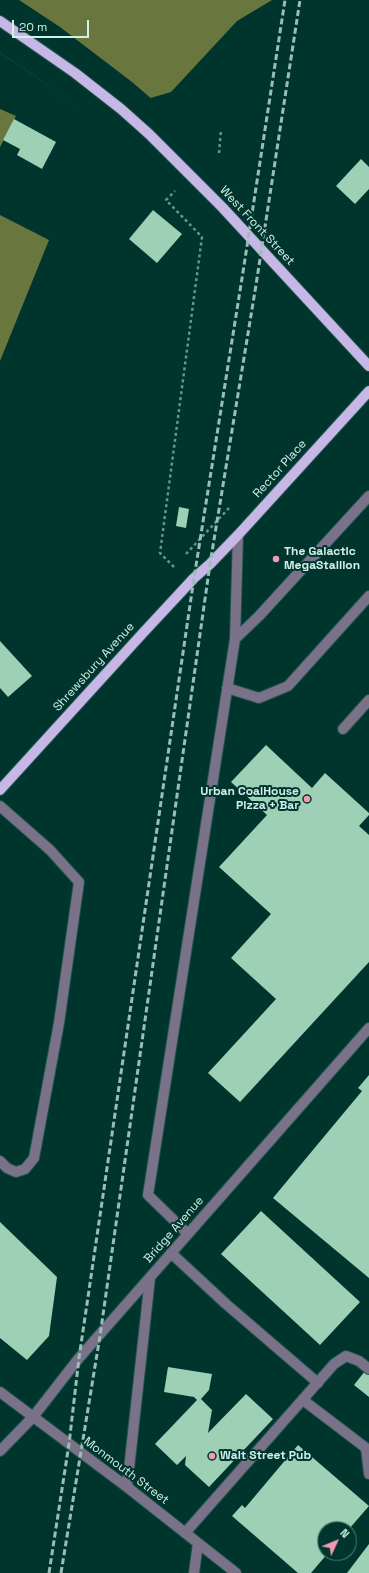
<!DOCTYPE html>
<html>
<head>
<meta charset="utf-8">
<style>
	body { margin:0 }
	#map { position:relative; width:369px; height:1573px; overflow:hidden; background:#00352e; font-family:"Space Grotesk",sans-serif }
	canvas { display:block }
	.north { position:absolute; left:317px; top:1521px; width:40px; height:40px; box-sizing:border-box; background:#00352e; border:1px solid #548079; border-radius:50%; rotate:46deg; font-size:11px; font-weight:700; line-height:16px; text-align:center; color:#d1f0e9 }
	.north::after { content:''; display:block; margin:auto; width:14px; height:18px; background:#f19ab3; clip-path:polygon(50% 0,100% 100%,50% 72%,0 100%) }
	.scale { position:absolute; left:12px; top:20px; width:77px; height:18px; box-sizing:border-box; border:2px solid #d1f0e9; border-top:0; padding-left:5px; font-size:12px; line-height:14px; white-space:nowrap; color:#d1f0e9; -webkit-text-stroke:3px #00352e; paint-order:stroke }
</style>
</head>
<body>
<div id="map">
<canvas width="369" height="1573"></canvas>
<div class="north">N</div>
<div class="scale">20 m</div>
</div>
<script>
const ctx = document.querySelector('canvas').getContext('2d');
ctx.lineJoin = 'round';
function fill(path, color) {
  ctx.fillStyle = color;
  ctx.fill(path, 'evenodd');
}
function poly(rows) {
  const path = new Path2D();
  for (const r of rows) {
    path.moveTo(r[0], r[1]);
    for (let i = 2; i < r.length; i += 2) path.lineTo(r[i], r[i + 1]);
  }
  return path;
}
function strokePath(path, color, width, dash) {
  ctx.strokeStyle = color;
  ctx.lineWidth = width;
  ctx.lineCap = dash ? 'butt' : 'round';
  ctx.setLineDash(dash || []);
  ctx.stroke(path);
}
function drawText(font, color, halo, rows, align = 'center') {
  ctx.font = font + ' "Space Grotesk",sans-serif';
  ctx.lineWidth = 4;
  ctx.setLineDash([]);
  ctx.textBaseline = 'middle';
  ctx.strokeStyle = halo;
  ctx.fillStyle = color;
  for (const [text, x, y, turn = 0] of rows) {
    ctx.save();
    ctx.translate(x, y);
    ctx.rotate((+turn || 0) * Math.PI / 180);
    ctx.textAlign = isNaN(turn) ? turn : align;
    if (halo) ctx.strokeText(text, 0, 0);
    ctx.fillText(text, 0, 0);
    ctx.restore();
  }
}
fill(poly([
	[0,0,272,0,237,21,171,92,89,116,31,73,0,53],
	[0,109,16,116,0,147],
	[0,215,49,240,0,361]
]), '#69773f');
fill(poly([
	[0,0,19,0,60,27,132,82,153,100,91,118,31,73,0,53]
]), '#00352e');
fill(poly([
	[14,119,56,142,42,169,17,155,20,149,3,140],
	[361,159,369,167,369,189,355,204,336,186],
	[153,210,182,234,157,263,129,239],
	[179,507,189,509,186,528,176,526],
	[0,641,32,676,8,697,0,688],
	[266,745,312,788,325,773,369,813,369,815,359,826,369,835,369,962,240,1102,208,1073,276,999,231,958,271,914,219,867,267,815,231,782],
	[369,1075,369,1278,273,1198,362,1091,358,1088],
	[261,1211,360,1302,320,1345,221,1254],
	[0,1222,57,1277,49,1336,27,1360,0,1338],
	[369,1366,369,1397,354,1385],
	[168,1367,212,1374,209,1390,201,1399,212,1410,208,1433,246,1394,273,1419,209,1487,185,1465,186,1456,177,1465,155,1444,197,1400,194,1397,164,1392],
	[298,1445,369,1506,349,1529,325,1529,325,1553,328,1553,311,1573,298,1573,232,1516,242,1505,245,1508],
	[369,1544,369,1573,347,1573]
]), '#9dd0b4');
const minor = poly([
	[235,639,238,535],
	[227,688,259,698,288,686,369,596],
	[343,729,369,700],
	[0,806,50,850,79,882,59,1023,34,1158,25,1169,16,1172,7,1168,0,1161],
	[188,1234,148,1195,235,639,259,616,369,496],
	[171,1253,226,1304,318,1383],
	[0,1392,127,1487,236,1573],
	[303,1400,366,1448,369,1474],
	[0,1451,33,1417,79,1358,369,1028],
	[127,1487,150,1278],
	[185,1533,334,1364,346,1356,359,1361,369,1369],
	[194,1573,198,1543]
]);
const major = poly([
	[0,21,75,73,121,109,149,134,222,207,369,366],
	[0,790,142,634,194,578,210,564,238,535,369,391]
]);
strokePath(minor, '#21534c', 12);
strokePath(major, '#21534c', 12);
strokePath(poly([
	[219,153,221,130],
	[186,554,230,507],
	[174,567,160,553,202,237,166,200,175,191]
]), '#69938c', 2.5, [3, 3]);
strokePath(minor, '#7a7289', 10);
strokePath(major, '#c7b7e7', 10);
strokePath(poly([
	[49,1573,69,1444,79,1358,194,578,243,272,285,0],
	[61,1573,100,1336,210,564,256,285,300,0]
]), '#99beb7', 3, [6, 3]);
for (const [x, y, r, color] of [
	[276,559,4,"#f19ab3"],
	[307,799,4,"#f19ab3"],
	[212,1456,4,"#f19ab3"]
]) {
  const dot = new Path2D();
  dot.arc(x, y, r, 0, 2 * Math.PI);
  ctx.fillStyle = color;
  ctx.fill(dot);
  strokePath(dot, '#00352e', 1.5);
}
drawText('12px', '#d1f0e9', '#00352e', [
	["West Front Street",257,226,47],
	["Rector Place",280,469,-48],
	["Shrewsbury Avenue",94,667,-48],
	["Bridge Avenue",174,1230,-49],
	["Monmouth Street",126,1471,37]
]);
drawText('bold 12px', '#d1f0e9', '#00352e', [
	["The Galactic",284,552],
	["MegaStallion",284,566],
	["Urban CoalHouse",299,792,"right"],
	["Pizza + Bar",299,806,"right"],
	["Walt Street Pub",220,1456]
], 'left');
</script>
</body>
</html>
